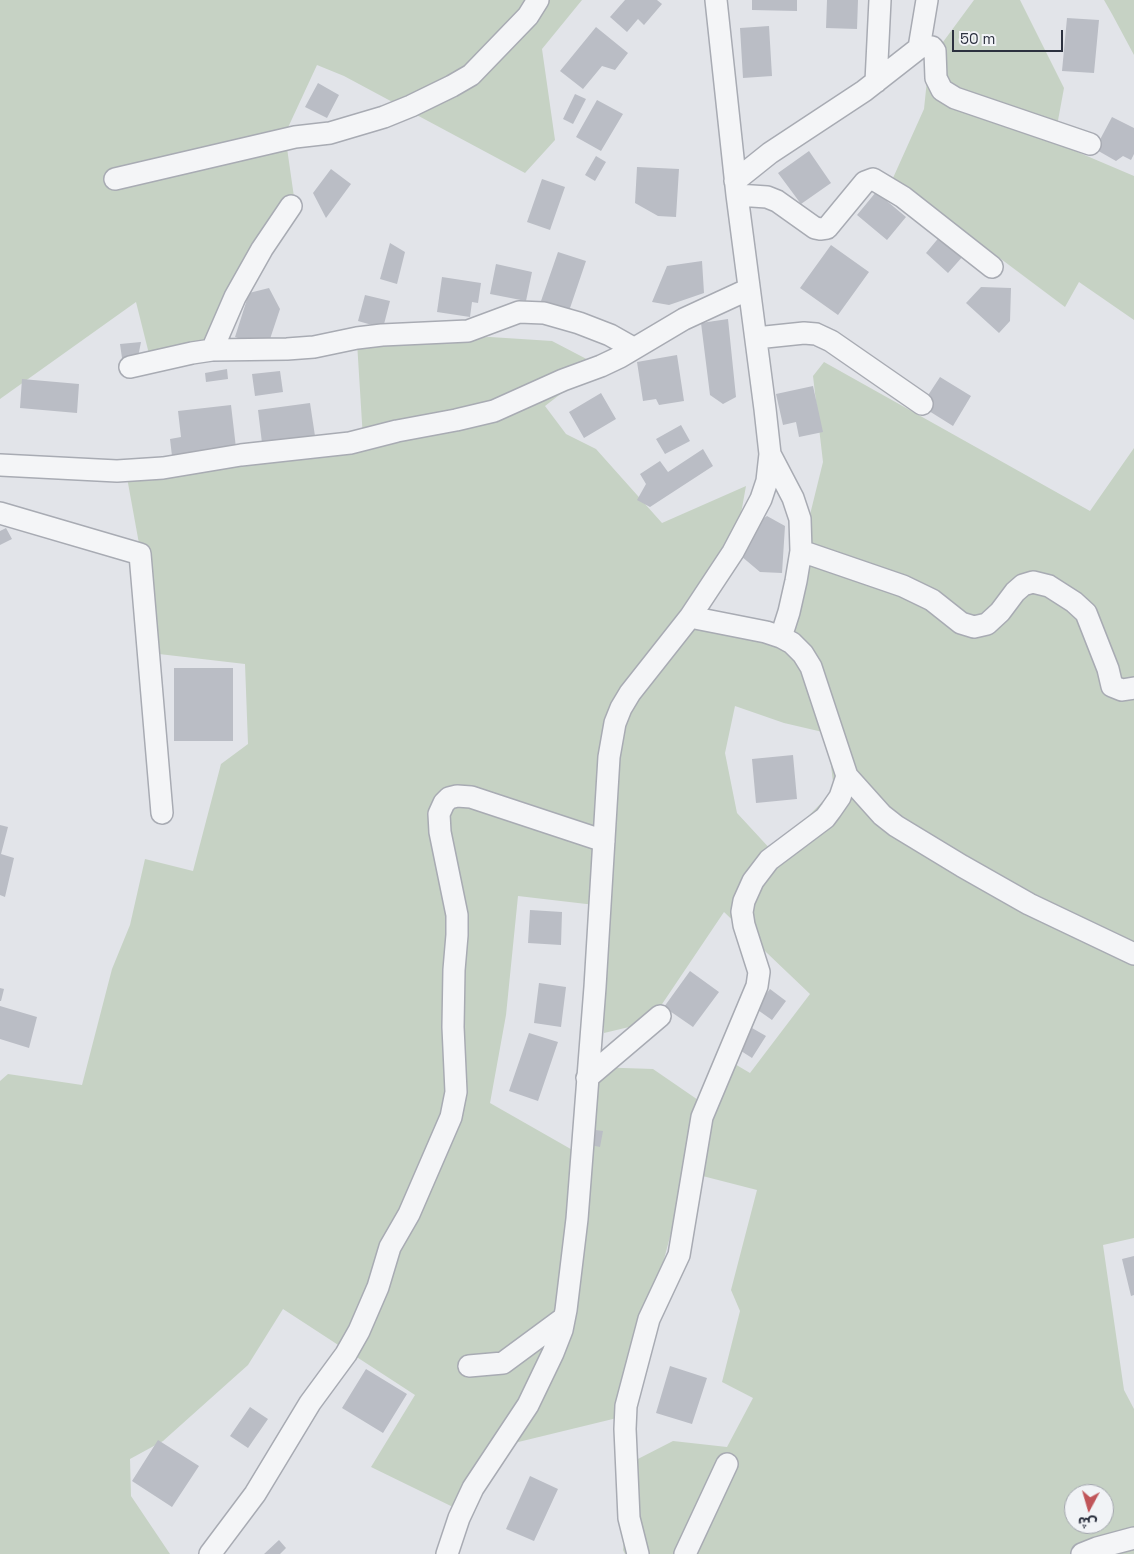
<!DOCTYPE html>
<html>
<head>
<meta charset="utf-8">
<style>
	body { margin:0 }
	#map { position:relative; width:1134px; height:1554px; overflow:hidden; background:#e2e4e9; font-family:"Space Grotesk","Noto Sans Arabic",sans-serif }
	canvas { display:block }
	.north { position:absolute; left:1064px; top:1484px; width:50px; height:50px; box-sizing:border-box; background:#f1f3f6; border:1px solid #a2a5ad; border-radius:50%; rotate:186deg; font-size:14px; font-weight:700; line-height:20px; text-align:center; color:#2c313f }
	.north::after { content:''; display:block; margin:auto; width:18px; height:22px; background:#c05559; clip-path:polygon(50% 0,100% 100%,50% 72%,0 100%) }
	.scale { position:absolute; left:952px; top:30px; width:111px; height:22px; box-sizing:border-box; border:2px solid #2c313f; border-top:0; padding-left:6px; font-size:15px; line-height:18px; white-space:nowrap; color:#2c313f; -webkit-text-stroke:4px #f1f3f6; paint-order:stroke }
</style>
</head>
<body>
<div id="map">
<canvas width="1134" height="1554"></canvas>
<div class="north">ش</div>
<div class="scale">50 m</div>
</div>
<script>
const ctx = document.querySelector('canvas').getContext('2d');
ctx.lineJoin = 'round';
function fill(path, color) {
  ctx.fillStyle = color;
  ctx.fill(path, 'evenodd');
}
function poly(rows) {
  const path = new Path2D();
  for (const r of rows) {
    path.moveTo(r[0], r[1]);
    for (let i = 2; i < r.length; i += 2) path.lineTo(r[i], r[i + 1]);
  }
  return path;
}
function strokePath(path, color, width, dash) {
  ctx.strokeStyle = color;
  ctx.lineWidth = width;
  ctx.lineCap = dash ? 'butt' : 'round';
  ctx.setLineDash(dash || []);
  ctx.stroke(path);
}
fill(poly([
	[0,0,582,0,542,49,555,140,525,173,344,76,317,65,285,134,295,204,212,360,150,358,136,302,0,399],
	[974,0,1020,0,1064,88,1054,142,1134,176,1134,320,1079,282,1065,307,893,178,924,109,929,61],
	[1104,0,1134,0,1134,55,1112,14],
	[490,337,552,341,598,365,545,406,566,434,596,449,662,523,746,486,734,552,697,614,781,632,823,462,813,376,824,362,1090,511,1134,448,1134,1238,1103,1245,1124,1390,1134,1409,1134,1554,625,1554,623,1550,632,1462,673,1441,727,1447,753,1398,722,1382,740,1311,731,1290,757,1190,687,1172,657,1286,617,1418,506,1445,455,1508,371,1467,415,1395,283,1309,248,1365,163,1441,130,1459,131,1496,170,1554,0,1554,0,1081,8,1074,82,1085,112,969,130,925,145,859,193,871,221,764,248,744,245,664,159,654,126,472,190,475,363,439,357,342],
	[735,706,784,723,827,733,834,790,773,852,737,813,725,753],
	[518,896,595,905,604,1033,650,1022,724,912,810,994,750,1073,728,1060,701,1102,653,1069,593,1067,583,1156,490,1103,506,1015],
	[1074,1494,1104,1494,1104,1524,1074,1524]
]), '#c6d2c4');
fill(poly([
	[625,0,657,0,662,4,644,25,638,19,627,32,610,17],
	[752,0,797,0,797,11,752,10],
	[827,0,858,0,857,29,826,28],
	[1067,18,1099,20,1094,73,1062,71],
	[769,26,772,76,743,78,740,28],
	[596,27,628,53,615,70,602,66,583,89,560,71],
	[318,83,339,95,327,118,305,107],
	[575,94,586,99,573,124,563,119],
	[597,100,623,114,601,151,576,137],
	[1112,117,1134,128,1134,154,1131,160,1123,156,1116,161,1095,149],
	[809,151,831,183,801,204,778,173],
	[596,156,606,162,595,181,585,175],
	[637,167,679,169,676,217,658,216,635,203],
	[331,169,351,184,326,218,313,193],
	[542,179,565,187,550,230,527,222],
	[876,192,906,217,887,240,857,215],
	[941,235,964,255,948,273,926,253],
	[390,243,405,252,397,284,380,279],
	[831,245,869,272,838,315,800,288],
	[558,252,586,261,569,311,541,301],
	[702,261,704,293,669,305,652,302,667,266],
	[496,264,532,272,526,301,490,294],
	[442,277,481,283,478,303,472,302,470,317,437,312],
	[981,287,1011,288,1010,321,999,333,966,303],
	[269,288,280,309,267,348,235,337,249,293],
	[365,295,390,301,382,332,370,332,372,325,358,321],
	[728,319,736,397,723,404,710,395,701,323],
	[141,342,137,362,123,365,120,344],
	[677,355,684,401,659,405,656,399,643,401,637,362],
	[227,369,228,379,206,382,205,373],
	[280,371,283,392,255,396,252,374],
	[940,377,971,396,953,426,921,406],
	[22,379,79,384,77,413,20,408],
	[813,386,823,432,799,437,796,422,783,425,776,394],
	[601,393,616,419,584,438,569,412],
	[310,403,315,436,262,443,258,410],
	[231,405,236,448,172,456,170,439,181,437,178,411],
	[681,425,690,441,665,454,656,439],
	[703,449,713,466,650,507,637,500,646,484,640,474,660,461,668,472],
	[767,516,785,526,782,573,760,572,741,556,754,525],
	[6,528,12,539,0,545,0,531],
	[174,668,233,668,233,741,174,741],
	[793,755,797,799,756,803,752,759],
	[0,825,8,827,1,854,14,858,5,897,0,895],
	[530,910,562,912,561,945,528,943],
	[690,971,719,992,693,1027,664,1007],
	[539,983,566,987,561,1027,534,1023],
	[0,988,4,989,1,1001,0,1001],
	[770,989,786,1001,772,1020,755,1008],
	[0,1006,37,1017,29,1048,0,1039],
	[752,1028,766,1036,752,1058,738,1049],
	[529,1033,558,1042,538,1101,509,1091],
	[588,1129,603,1131,600,1147,586,1144],
	[1134,1256,1134,1295,1131,1296,1122,1259],
	[670,1366,707,1378,692,1424,656,1413],
	[366,1369,407,1394,383,1433,342,1408],
	[250,1407,268,1419,248,1448,230,1436],
	[158,1440,199,1466,172,1507,132,1481],
	[530,1476,558,1489,534,1541,506,1529],
	[279,1540,286,1548,280,1554,264,1554]
]), '#babdc5');
const minor = poly([
	[919,48,927,0],
	[876,82,880,0],
	[115,179,295,137,330,133,384,117,411,106,452,86,471,75,528,16,538,0],
	[735,181,770,153,864,91,919,48,926,46,932,47,935,51,936,78,942,90,955,98,1090,144],
	[737,195,767,197,777,201,815,228,820,229,827,228,865,182,873,179,903,197,992,267],
	[291,206,262,249,235,297,212,350,287,349,314,347,357,338,382,335,468,331,519,312,544,313,579,323,610,335,633,348],
	[756,338,804,333,816,334,831,341,922,404],
	[130,367,192,353,212,350],
	[770,454,793,498,800,519,801,551,796,581,789,612,781,637],
	[0,465,117,471,163,468,241,455,350,443,397,431,456,420,494,411,563,380,601,366,620,357,684,319,749,289],
	[0,513,140,554,162,813],
	[801,551,903,586,932,600,961,623,974,627,987,624,1000,612,1015,592,1023,585,1033,582,1049,586,1074,602,1086,613,1108,669,1112,686,1122,690,1134,688],
	[690,617,766,632,781,637,792,643,803,654,811,667,847,776,882,815,896,826,962,866,1029,904,1134,954],
	[587,1078,660,1016],
	[469,1366,503,1363,564,1318],
	[210,1554,255,1494,310,1403,346,1354,359,1331,378,1287,390,1247,409,1214,451,1117,456,1092,453,1027,454,970,457,935,457,915,440,832,439,814,444,803,449,798,457,796,471,797,604,841],
	[447,1554,459,1518,473,1488,528,1405,553,1353,562,1330,566,1310,577,1219,595,987,609,757,615,723,621,708,630,693,690,617,733,552,761,499,767,481,770,454,765,409,737,195,716,0],
	[638,1554,629,1518,625,1429,626,1406,649,1319,679,1255,702,1117,757,986,759,972,744,925,742,912,744,901,753,881,769,860,825,818,831,810,840,797,847,776],
	[685,1554,727,1464],
	[1082,1554,1097,1548,1134,1538]
]);
strokePath(minor, '#a8abb3', 24);
strokePath(minor, '#f4f5f7', 21);
</script>
</body>
</html>
